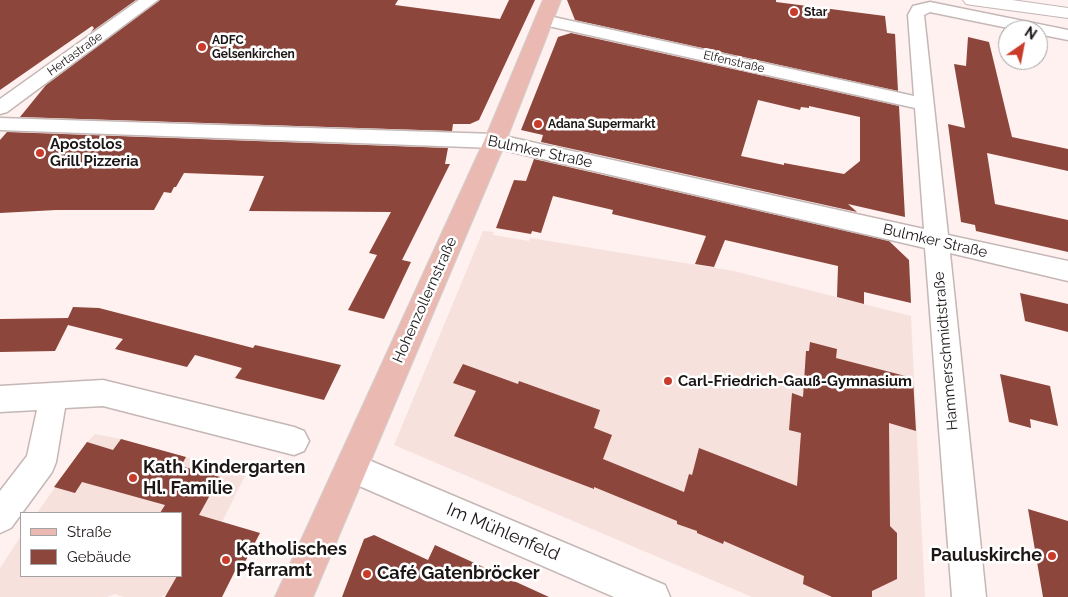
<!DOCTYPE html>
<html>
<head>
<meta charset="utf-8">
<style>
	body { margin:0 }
	#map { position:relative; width:1068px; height:597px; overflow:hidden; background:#fef1ef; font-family:Raleway,sans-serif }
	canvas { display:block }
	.legend { position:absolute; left:20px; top:512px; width:162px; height:65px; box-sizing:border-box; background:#fff; border:1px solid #a4a2a2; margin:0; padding:6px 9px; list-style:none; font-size:15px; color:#1c1716 }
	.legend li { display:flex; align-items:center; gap:10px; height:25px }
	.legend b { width:25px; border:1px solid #a4a2a2 }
	.north { position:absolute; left:998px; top:20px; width:50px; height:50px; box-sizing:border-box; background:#fff; border:1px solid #a4a2a2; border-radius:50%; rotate:33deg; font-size:14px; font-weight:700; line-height:20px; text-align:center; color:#1c1716 }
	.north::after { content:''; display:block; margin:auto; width:18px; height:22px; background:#c93c2c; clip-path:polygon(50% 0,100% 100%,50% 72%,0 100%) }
</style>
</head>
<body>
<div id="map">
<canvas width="1068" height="597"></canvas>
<ul class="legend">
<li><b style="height:6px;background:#eabab2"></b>Straße</li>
<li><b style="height:14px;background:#8d463b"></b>Gebäude</li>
</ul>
<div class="north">N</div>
</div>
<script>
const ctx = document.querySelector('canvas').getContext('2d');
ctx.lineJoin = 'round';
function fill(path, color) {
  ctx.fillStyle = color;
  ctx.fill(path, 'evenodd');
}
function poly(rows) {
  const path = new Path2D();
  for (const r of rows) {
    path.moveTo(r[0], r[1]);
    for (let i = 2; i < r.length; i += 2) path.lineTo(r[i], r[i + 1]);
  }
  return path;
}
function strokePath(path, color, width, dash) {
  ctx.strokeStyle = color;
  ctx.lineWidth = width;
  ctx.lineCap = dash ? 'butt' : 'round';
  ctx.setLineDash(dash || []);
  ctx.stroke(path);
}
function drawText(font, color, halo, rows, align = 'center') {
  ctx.font = font + ' Raleway,sans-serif';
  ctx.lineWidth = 5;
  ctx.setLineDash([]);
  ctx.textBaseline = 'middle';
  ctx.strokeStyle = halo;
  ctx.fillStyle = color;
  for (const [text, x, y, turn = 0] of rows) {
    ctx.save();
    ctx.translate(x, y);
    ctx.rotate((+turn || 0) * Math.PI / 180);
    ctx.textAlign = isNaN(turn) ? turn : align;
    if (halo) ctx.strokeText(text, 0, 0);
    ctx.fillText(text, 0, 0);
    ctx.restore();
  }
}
fill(poly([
	[483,231,494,232,493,235,529,241,530,238,734,271,911,316,925,597,752,597,394,445],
	[95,434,121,439,246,474,222,522,206,517,190,543,181,513,37,513,87,442],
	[21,536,21,576,177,576,167,594,161,597,124,597,115,594,107,597,0,597,0,568]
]), '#f7e1dd');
fill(poly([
	[0,0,136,0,91,32,94,28,92,26,0,90],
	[160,0,398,0,395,5,500,19,509,0,535,0,479,120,470,124,453,124,452,131,20,117,46,85],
	[567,0,776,0,776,2,885,16,887,33,895,34,898,91,575,20],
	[571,33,899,106,905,217,848,204,857,212,541,142,543,135,521,130,558,37],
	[758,100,800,110,801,107,809,108,809,106,860,117,860,161,844,174,784,163,784,165,741,156],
	[968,37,989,42,1012,137,1068,149,1068,171,987,153,995,204,1068,220,1068,252,976,231,975,225,961,222,948,124,965,128,954,64,966,66],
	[7,132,448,148,445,164,450,164,402,260,411,262,384,319,348,310,377,255,369,253,391,212,249,211,264,176,184,173,176,187,174,187,171,193,164,192,154,210,56,210,0,213,0,140],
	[534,159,889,241,909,260,911,303,864,292,864,304,837,297,838,266,725,240,714,267,695,264,706,236,612,214,613,210,553,196,541,233,532,231,531,234,496,228,514,180,526,181],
	[1020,293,1068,304,1068,332,1025,321],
	[73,307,99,308,253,348,255,345,341,365,324,400,235,378,242,368,195,355,187,367,115,349,123,339,68,325,55,351,0,352,0,319,68,318],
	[810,342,837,349,836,358,913,378,916,431,889,423,890,526,897,533,897,579,872,591,872,597,832,597,803,584,804,576,724,541,723,544,697,533,697,531,677,524,677,521,594,487,594,489,454,436,476,391,453,383,463,364,518,384,519,381,600,410,594,428,612,435,603,459,684,492,689,474,692,475,699,448,797,486,801,433,789,430,792,393,803,397,806,351,809,351],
	[1000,374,1050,386,1058,426,1030,419,1031,428,1009,422],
	[121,439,186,457,181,466,220,477,199,515,260,533,244,564,239,563,222,597,165,597,177,576,181,576,181,513,160,513,165,505,82,482,75,493,54,487,87,442,113,450],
	[1028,509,1068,521,1068,597,1043,597],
	[374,535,428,560,435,545,549,597,342,597,364,539]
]), '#8d463b');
const street = poly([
	[139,0,158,0,7,112,0,114,0,99,139,0],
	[930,2,1068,30,1068,40,1038,34,1038,30,1018,30,930,12,924,15,948,235,1068,261,1068,281,950,253,986,597,952,597,925,248,495,148,0,130,0,118,495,134,924,229,915,108,544,25,538,24,536,20,538,16,544,15,914,96,908,15,913,6,930,2],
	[103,380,294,427,304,431,309,441,304,451,294,455,103,406,65,408,56,462,52,472,11,528,0,533,0,491,27,456,37,410,0,412,0,386,103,380],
	[352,453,665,585,670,597,614,597,341,478,337,468,341,458,352,453]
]);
const secondary = poly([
	[963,0,1012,0,1068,8,1068,18,972,5,966,4,963,0]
]);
const primary = poly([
	[543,0,561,0,506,141,313,597,275,597,484,141,543,0]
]);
strokePath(street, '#c4b7b5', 3);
strokePath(secondary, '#c4b7b5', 2);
strokePath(primary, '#d2d1d0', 2);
fill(street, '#fff');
fill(secondary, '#fff');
fill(primary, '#eabab2');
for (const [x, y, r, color] of [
	[794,12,5,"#c93c2c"],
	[202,47,5,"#c93c2c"],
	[538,124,5,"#c93c2c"],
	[40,153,5,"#c93c2c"],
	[668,381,5,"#c93c2c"],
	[133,478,5,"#c93c2c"],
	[1052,556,5,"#c93c2c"],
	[226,560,5,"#c93c2c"],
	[367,574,5,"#c93c2c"]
]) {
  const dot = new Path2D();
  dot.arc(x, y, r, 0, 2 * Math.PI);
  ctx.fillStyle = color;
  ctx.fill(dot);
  strokePath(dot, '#fff', 2);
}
drawText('bold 12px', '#1c1716', '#fff', [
	["Star",804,12],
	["ADFC",212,40],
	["Gelsenkirchen",212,54],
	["Adana Supermarkt",548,124]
], 'left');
drawText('12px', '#1c1716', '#fff', [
	["Hertastraße",75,54,-36],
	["Elfenstraße",734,62,13]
]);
drawText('bold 15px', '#1c1716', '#fff', [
	["Apostolos",50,144],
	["Grill Pizzeria",50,161],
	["Carl-Friedrich-Gauß-Gymnasium",678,381]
], 'left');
drawText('15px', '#1c1716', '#fff', [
	["Bulmker Straße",540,152,12],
	["Bulmker Straße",935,241,13],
	["Hohenzollernstraße",425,300,-66],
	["Hammerschmidtstraße",946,351,-95]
]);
drawText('bold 18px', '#1c1716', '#fff', [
	["Kath. Kindergarten",143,468],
	["Hl. Familie",143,489],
	["Katholisches",236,550],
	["Pfarramt",236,571],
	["Pauluskirche",1042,556,"right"],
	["Café Gatenbröcker",377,574]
], 'left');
drawText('18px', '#1c1716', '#fff', [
	["Im Mühlenfeld",503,532,23]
]);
</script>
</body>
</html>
